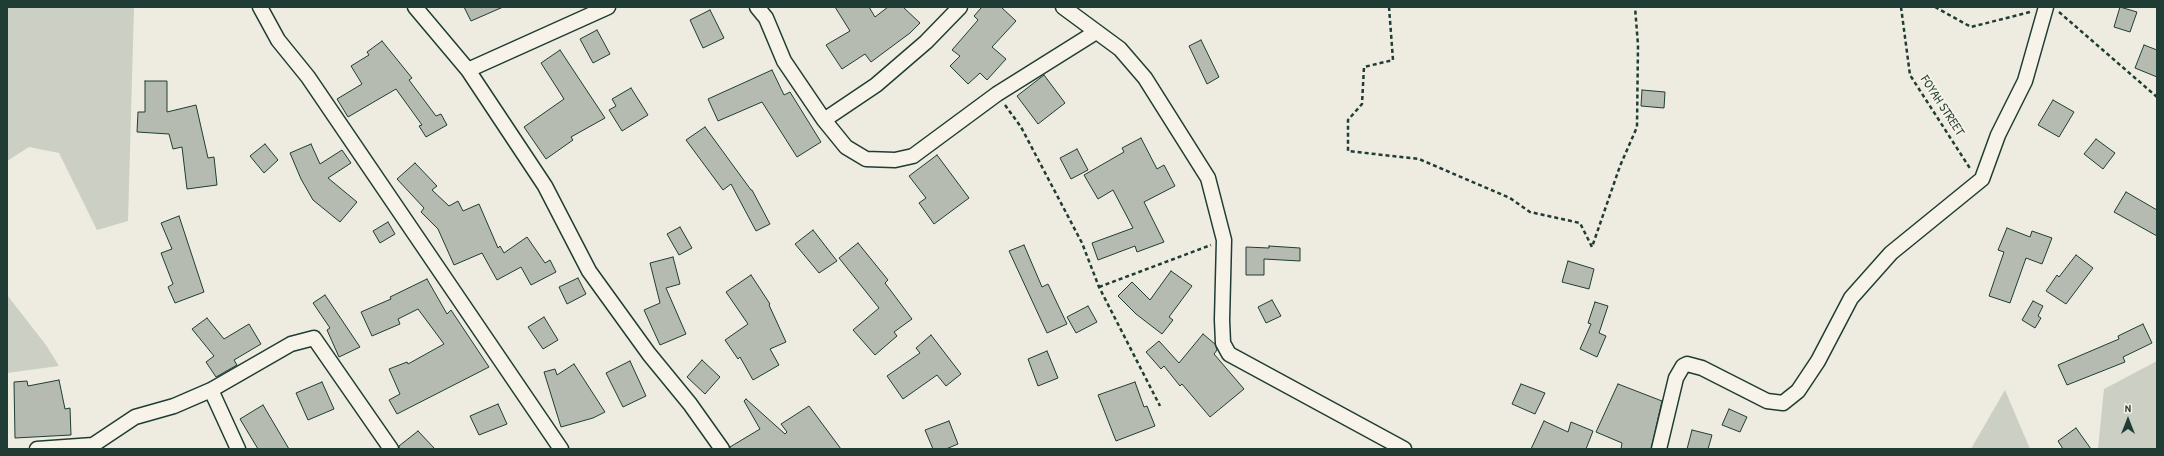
<!DOCTYPE html>
<html>
<head>
<meta charset="utf-8">
<style>
	body { margin:0 }
	#map { position:relative; width:2164px; height:456px; overflow:hidden; background:#eeece1; font-family:"Patrick Hand",sans-serif }
	canvas { display:block }
	.frame { position:absolute; inset:0; border:8px solid #1f3d34; pointer-events:none }
	.north { position:absolute; left:2108px; top:400px; width:40px; height:40px; -webkit-text-stroke:3px #f7f3e8; paint-order:stroke; rotate:0deg; font-size:11px; font-weight:700; line-height:16px; text-align:center; color:#1f3d34 }
	.north::after { content:''; display:block; margin:auto; width:14px; height:18px; background:#1f3d34; clip-path:polygon(50% 0,100% 100%,50% 72%,0 100%) }
</style>
</head>
<body>
<div id="map">
<canvas width="2164" height="456"></canvas>
<div class="frame"></div>
<div class="north">N</div>
</div>
<script>
const ctx = document.querySelector('canvas').getContext('2d');
ctx.lineJoin = 'round';
function fill(path, color) {
  ctx.fillStyle = color;
  ctx.fill(path, 'evenodd');
}
function poly(rows) {
  const path = new Path2D();
  for (const r of rows) {
    path.moveTo(r[0], r[1]);
    for (let i = 2; i < r.length; i += 2) path.lineTo(r[i], r[i + 1]);
  }
  return path;
}
function strokePath(path, color, width, dash) {
  ctx.strokeStyle = color;
  ctx.lineWidth = width;
  ctx.lineCap = dash ? 'butt' : 'round';
  ctx.setLineDash(dash || []);
  ctx.stroke(path);
}
function drawText(font, color, halo, rows, align = 'center') {
  ctx.font = font + ' "Patrick Hand",sans-serif';
  ctx.lineWidth = 3.5;
  ctx.setLineDash([]);
  ctx.textBaseline = 'middle';
  ctx.strokeStyle = halo;
  ctx.fillStyle = color;
  for (const [text, x, y, turn = 0] of rows) {
    ctx.save();
    ctx.translate(x, y);
    ctx.rotate((+turn || 0) * Math.PI / 180);
    ctx.textAlign = isNaN(turn) ? turn : align;
    if (halo) ctx.strokeText(text, 0, 0);
    ctx.fillText(text, 0, 0);
    ctx.restore();
  }
}
fill(poly([
	[7,7,134,7,128,221,97,230,59,153,29,147,7,161],
	[7,295,46,345,59,366,7,373],
	[2157,361,2157,449,2098,449,2104,389],
	[2005,390,2030,449,1971,449,1972,447]
]), '#cccfc4');
const building = poly([
	[464,7,503,7,471,21,464,7],
	[835,7,869,7,875,17,888,7,903,7,920,23,910,33,871,62,865,54,842,69,826,45,850,31,835,7],
	[982,7,1001,7,1016,21,992,47,1006,59,987,80,980,73,968,84,950,66,960,56,952,50,978,20,974,16,982,7],
	[2120,7,2137,12,2130,32,2114,27,2120,7],
	[710,10,724,38,703,48,690,20,710,10],
	[597,30,610,54,593,63,580,39,597,30],
	[1201,40,1219,77,1207,84,1189,46,1201,40],
	[382,41,412,78,409,80,436,116,441,114,447,125,426,137,419,126,422,125,396,89,348,117,337,99,362,84,351,66,369,55,367,52,382,41],
	[2144,45,2157,50,2157,77,2135,68,2144,45],
	[560,50,605,118,571,137,573,140,546,159,524,127,564,99,541,63,560,50],
	[772,70,784,95,790,92,821,142,797,157,762,102,718,121,708,99,772,70],
	[1044,75,1065,103,1038,124,1017,96,1044,75],
	[145,81,167,81,167,112,196,105,208,158,214,157,217,185,187,189,182,147,173,149,169,134,137,132,138,112,145,112,145,81],
	[631,88,648,115,622,131,609,110,616,106,612,99,631,88],
	[1642,90,1665,92,1664,108,1641,106,1642,90],
	[2053,100,2074,112,2059,137,2038,125,2053,100],
	[705,127,751,190,752,190,770,224,756,231,731,184,723,190,686,140,705,127],
	[1141,138,1157,169,1164,165,1175,186,1144,202,1164,242,1137,252,1135,246,1098,260,1092,243,1133,228,1113,190,1098,199,1084,175,1124,152,1122,148,1141,138],
	[2096,139,2115,153,2103,169,2084,154,2096,139],
	[265,144,278,160,264,173,250,156,265,144],
	[311,144,320,164,342,150,351,163,328,178,357,202,340,222,313,200,301,179,290,153,311,144],
	[1077,149,1088,170,1071,179,1060,158,1077,149],
	[937,155,969,198,934,224,919,203,926,198,909,176,937,155],
	[415,163,437,186,432,190,449,206,458,201,463,211,479,204,498,248,500,246,504,253,527,237,545,263,550,260,556,272,531,285,521,267,497,280,482,253,454,265,438,229,421,212,424,208,397,179,415,163],
	[2126,192,2157,210,2157,236,2114,212,2126,192],
	[179,216,204,292,175,303,168,287,173,284,161,253,172,249,161,223,179,216],
	[388,222,395,234,380,243,373,231,388,222],
	[680,227,692,248,679,255,667,234,680,227],
	[2007,228,2030,237,2032,231,2052,238,2042,264,2026,258,2010,303,1989,296,2004,252,1998,250,2007,228],
	[813,230,837,261,819,273,795,244,813,230],
	[858,243,888,280,885,283,912,319,894,332,897,336,875,355,853,330,879,308,839,258,858,243],
	[1024,245,1042,287,1048,284,1067,324,1047,333,1009,251,1024,245],
	[1269,246,1300,248,1300,261,1264,259,1264,275,1246,275,1246,247,1269,248,1269,246],
	[2076,255,2093,268,2066,304,2046,291,2057,275,2059,277,2076,255],
	[673,257,680,284,666,288,686,334,660,345,644,310,660,303,650,263,673,257],
	[1568,261,1594,269,1589,289,1562,282,1568,261],
	[1171,271,1192,286,1169,317,1173,320,1162,334,1136,314,1118,296,1132,282,1150,300,1171,271],
	[751,275,770,304,769,305,786,342,770,349,779,365,753,380,740,357,738,359,725,340,748,324,726,292,751,275],
	[578,278,586,294,567,304,559,287,578,278],
	[427,279,447,314,451,310,489,367,397,414,389,400,400,394,389,369,407,362,408,364,444,344,418,309,398,319,400,324,372,336,361,312,391,299,390,297,427,279],
	[325,295,360,347,339,357,327,330,330,328,313,303,325,295],
	[1272,300,1281,316,1266,323,1258,307,1272,300],
	[2033,301,2043,306,2038,316,2041,318,2035,328,2022,320,2033,301],
	[1595,302,1608,306,1599,333,1606,336,1597,357,1580,349,1591,324,1588,323,1595,302],
	[1088,306,1097,322,1076,333,1067,317,1088,306],
	[544,317,558,340,543,349,528,327,544,317],
	[207,318,224,339,249,324,261,344,234,360,237,365,216,377,206,362,214,356,192,329,207,318],
	[2143,324,2152,343,2123,357,2125,362,2067,385,2058,365,2119,339,2118,336,2143,324],
	[1203,334,1215,344,1217,350,1214,354,1244,389,1210,417,1182,384,1180,386,1164,366,1161,369,1146,352,1159,341,1179,363,1203,334],
	[931,335,961,374,946,386,937,375,903,399,887,376,920,353,916,348,931,335],
	[1047,351,1058,378,1038,386,1028,359,1047,351],
	[702,360,720,377,705,394,687,377,702,360],
	[630,361,646,396,623,407,606,373,630,361],
	[574,364,605,412,593,418,561,427,544,372,555,369,557,375,574,364],
	[59,380,65,409,70,408,71,435,15,438,14,382,27,381,28,386,59,380],
	[322,382,334,409,308,420,296,393,322,382],
	[1135,382,1144,407,1147,406,1155,426,1116,441,1098,395,1135,382],
	[1521,384,1545,393,1535,414,1512,404,1521,384],
	[1618,384,1662,401,1651,449,1621,449,1622,443,1596,432,1618,384],
	[746,399,785,434,787,432,781,424,809,406,841,449,730,449,730,447,760,429,744,401,746,399],
	[498,404,507,424,479,435,470,416,498,404],
	[263,405,289,449,258,449,240,419,263,405],
	[1729,409,1747,417,1740,432,1722,425,1729,409],
	[949,421,958,444,946,449,933,449,925,430,949,421],
	[1544,421,1568,432,1571,422,1593,431,1586,449,1531,449,1544,421],
	[2076,428,2091,449,2063,449,2058,441,2076,428],
	[1692,430,1712,435,1708,449,1687,449,1692,430],
	[418,431,435,449,399,449,399,446,418,431]
]);
fill(building, '#b5bbb0');
strokePath(building, '#1f3d34', 1);
const minor = poly([
	[260,7,278,40,308,77,561,449],
	[415,7,468,70,545,186,589,271,649,354,690,404,722,449],
	[757,7,766,18,784,61,824,120,846,147,866,159,895,160,913,156,997,94,1096,32],
	[1063,7,1120,49,1145,78,1208,178,1224,240,1222,320,1223,343,1229,354,1404,449],
	[468,70,608,7],
	[824,120,876,85,926,42,960,7],
	[211,390,238,449],
	[37,449,93,445,135,417,174,406,211,390,291,344,314,338,391,449],
	[1659,449,1676,378,1683,366,1687,364,1702,368,1767,401,1783,403,1798,391,1818,361,1851,298,1891,253,1982,179,1998,135,2025,81,2046,7]
]);
strokePath(minor, '#1f3d34', 17);
strokePath(poly([
	[1389,7,1393,60,1364,67,1362,104,1348,120,1348,151,1419,159,1510,198,1530,212,1580,223,1592,247,1620,166,1637,127,1638,45,1635,7],
	[1901,7,1910,75,1971,170],
	[1935,7,1971,27,2030,12],
	[2059,12,2157,97],
	[1005,105,1021,127,1082,243,1099,287,1160,406],
	[1099,287,1211,245]
]), '#1f3d34', 2.5, [4, 3]);
strokePath(minor, '#f7f3e8', 14);
drawText('13px', '#1f3d34', '#f7f3e8', [
	["FOYAH STREET",1942,106,57]
]);
</script>
</body>
</html>
